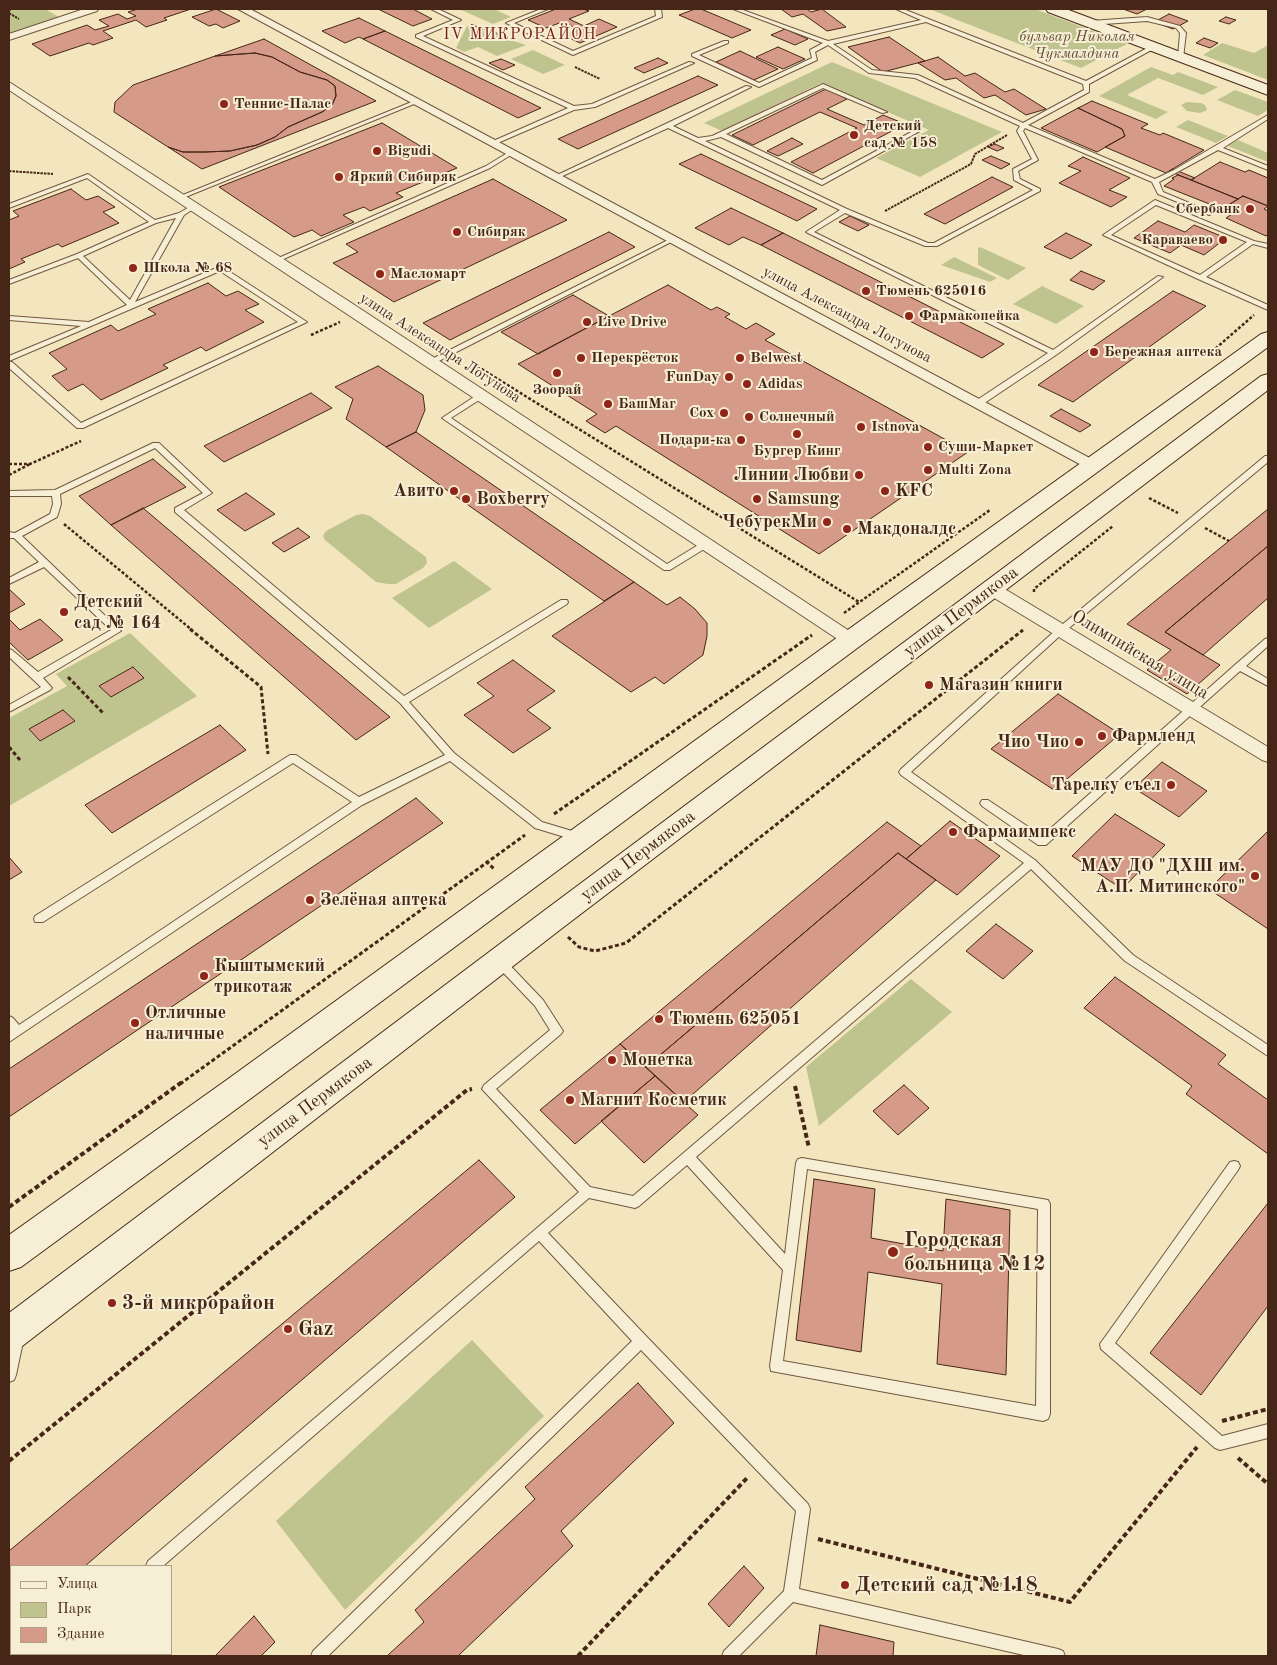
<!DOCTYPE html>
<html>
<head>
<meta charset="utf-8">
<style>
	body { margin:0 }
	#map { position:relative; width:1277px; height:1665px; overflow:hidden; background:#f3e6be; font-family:"Old Standard TT",serif }
	canvas { display:block }
	.frame { position:absolute; inset:0; border:10px solid #462717; pointer-events:none }
	.legend { position:absolute; left:10px; top:1565px; width:162px; height:90px; box-sizing:border-box; background:#f7efd5; border:1px solid #b09f89; margin:0; padding:6px 9px; list-style:none; font-size:15px; color:#462717 }
	.legend li { display:flex; align-items:center; gap:10px; height:25px }
	.legend b { width:25px; border:1px solid #b09f89 }
</style>
</head>
<body>
<div id="map">
<canvas width="1277" height="1665"></canvas>
<div class="frame"></div>
<ul class="legend">
<li><b style="height:6px;background:#f7efd5"></b>Улица</li>
<li><b style="height:14px;background:#bfc48f"></b>Парк</li>
<li><b style="height:14px;background:#d59a88"></b>Здание</li>
</ul>
</div>
<script>
const ctx = document.querySelector('canvas').getContext('2d');
ctx.lineJoin = 'round';
function fill(path, color) {
  ctx.fillStyle = color;
  ctx.fill(path, 'evenodd');
}
function poly(rows) {
  const path = new Path2D();
  for (const r of rows) {
    path.moveTo(r[0], r[1]);
    for (let i = 2; i < r.length; i += 2) path.lineTo(r[i], r[i + 1]);
  }
  return path;
}
function strokePath(path, color, width, dash) {
  ctx.strokeStyle = color;
  ctx.lineWidth = width;
  ctx.lineCap = dash ? 'butt' : 'round';
  ctx.setLineDash(dash || []);
  ctx.stroke(path);
}
function drawText(font, color, halo, rows, align = 'center') {
  ctx.font = font + ' "Old Standard TT",serif';
  ctx.lineWidth = 4;
  ctx.setLineDash([]);
  ctx.textBaseline = 'middle';
  ctx.strokeStyle = halo;
  ctx.fillStyle = color;
  for (const [text, x, y, turn = 0] of rows) {
    ctx.save();
    ctx.translate(x, y);
    ctx.rotate((+turn || 0) * Math.PI / 180);
    ctx.textAlign = isNaN(turn) ? turn : align;
    if (halo) ctx.strokeText(text, 0, 0);
    ctx.fillText(text, 0, 0);
    ctx.restore();
  }
}
fill(poly([
	[9,9,45,9,59,17,9,34],
	[459,9,494,9,511,17,493,24],
	[929,9,1035,9,1127,44,1081,68],
	[467,26,526,45,497,56,478,47,464,52,456,48],
	[1222,43,1254,53,1268,45,1268,80,1203,55],
	[533,50,565,65,543,74,511,59],
	[832,62,1002,132,920,177,876,158,929,130,821,83,722,131,704,123],
	[1151,67,1173,75,1178,72,1218,87,1203,95,1158,78,1127,95,1168,112,1156,119,1099,96],
	[1235,90,1268,102,1268,110,1258,116,1217,100],
	[1187,102,1201,103,1205,105,1207,110,1200,113,1187,111,1181,105],
	[1188,120,1228,136,1216,143,1176,127],
	[1238,140,1268,153,1268,162,1228,146],
	[980,247,1026,268,1008,280,978,265,978,248],
	[954,257,997,278,990,282,941,265],
	[1042,286,1084,306,1056,324,1013,304],
	[363,514,370,516,426,557,427,563,423,568,396,584,388,584,376,582,325,540,323,536,326,531,356,515],
	[454,561,492,589,429,628,392,598],
	[130,633,197,696,9,806,9,718,67,686,56,674],
	[911,979,952,1012,819,1126,806,1067],
	[472,1340,544,1416,345,1610,276,1521]
]), '#bfc48f');
const building = poly([
	[138,9,191,9,164,18,167,20,146,27,136,20,103,31,113,38,93,45,89,43,50,56,32,44,87,25,95,30,109,26,99,20,118,14,127,19,136,16,128,12,138,9],
	[216,9,240,21,223,28,216,24,209,26,192,17,216,9],
	[378,9,413,9,432,19,413,26,378,9],
	[556,9,583,9,589,11,569,19,584,26,599,19,617,27,580,43,563,35,578,29,562,22,546,28,528,20,556,9],
	[695,9,701,9,751,30,732,38,679,15,695,9],
	[781,9,807,9,811,12,822,9,846,27,827,31,803,14,792,17,781,9],
	[1123,9,1147,9,1137,14,1123,9],
	[1169,14,1188,21,1173,29,1154,22,1169,14],
	[1226,17,1236,20,1229,24,1219,21,1226,17],
	[359,18,385,31,363,39,359,37,345,43,322,31,359,18],
	[785,29,808,39,795,45,771,35,785,29],
	[385,31,541,108,518,118,363,39,385,31],
	[889,37,925,61,883,72,848,47,889,37],
	[1204,38,1218,43,1210,48,1196,43,1204,38],
	[264,39,376,101,202,169,168,147,183,152,205,152,230,151,257,145,275,137,288,127,322,112,332,105,336,96,335,86,327,80,300,72,272,57,255,53,215,56,264,39],
	[778,47,805,59,783,69,756,57,778,47],
	[740,51,778,69,754,80,716,62,740,51],
	[255,53,272,57,300,72,327,80,335,86,336,96,332,105,322,112,288,127,275,137,257,145,230,151,205,152,183,152,168,147,114,112,115,102,133,85,215,56,255,53],
	[938,57,965,76,975,73,1005,92,1014,89,1046,109,1026,115,995,95,984,98,956,78,945,80,918,63,938,57],
	[658,58,668,63,644,73,634,68,658,58],
	[501,59,515,65,503,70,489,63,501,59],
	[698,76,718,85,578,149,558,139,698,76],
	[826,89,847,99,827,109,864,125,883,115,905,124,813,173,791,162,857,128,820,112,753,145,732,135,826,89],
	[1092,101,1148,124,1141,128,1160,135,1163,133,1204,150,1166,173,1105,147,1125,136,1122,129,1078,108,1092,101],
	[1078,108,1122,129,1125,136,1097,152,1041,128,1078,108],
	[382,123,457,168,396,193,403,197,370,211,364,207,343,215,354,222,321,236,312,230,294,237,219,187,382,123],
	[792,138,803,144,778,156,767,151,792,138],
	[995,144,1004,148,997,151,988,147,995,144],
	[701,154,817,209,797,221,679,164,701,154],
	[991,156,1010,164,1001,169,982,160,991,156],
	[1083,157,1130,178,1109,190,1127,197,1111,207,1059,183,1081,171,1068,166,1083,157],
	[1220,162,1245,172,1249,170,1268,178,1268,206,1243,196,1238,199,1191,180,1220,162],
	[1173,169,1195,178,1191,180,1169,171,1173,169],
	[1178,175,1191,180,1238,199,1222,209,1164,186,1174,179,1172,178,1178,175],
	[992,177,1013,187,945,224,924,214,992,177],
	[493,179,567,220,394,302,333,263,358,252,346,244,493,179],
	[71,189,86,200,98,196,115,207,103,212,119,223,62,247,58,244,21,259,25,262,9,269,9,220,19,216,13,211,71,189],
	[1243,196,1268,206,1264,209,1268,211,1268,234,1266,236,1226,218,1232,214,1222,209,1243,196],
	[731,208,783,233,761,245,743,237,729,245,695,228,731,208],
	[850,216,869,225,858,231,839,222,850,216],
	[1158,221,1185,232,1194,225,1226,238,1204,255,1181,245,1170,253,1134,238,1158,221],
	[609,232,635,247,450,340,423,323,609,232],
	[783,233,1004,344,982,358,761,245,783,233],
	[1066,233,1092,245,1071,259,1044,247,1066,233],
	[1081,271,1105,281,1093,290,1070,280,1081,271],
	[208,283,226,296,238,291,259,304,245,310,264,322,206,351,201,347,163,365,168,368,101,400,83,384,68,391,52,376,67,369,49,353,111,325,118,331,156,314,148,309,208,283],
	[668,285,711,310,717,307,730,314,725,317,746,329,756,323,775,334,765,340,968,452,819,554,616,426,605,433,586,421,597,414,518,364,668,285],
	[1173,291,1206,306,1073,402,1038,385,1173,291],
	[573,295,609,316,538,354,501,332,573,295],
	[378,366,423,395,425,410,416,432,386,447,346,419,353,399,335,387,378,366],
	[311,393,332,408,224,462,204,446,311,393],
	[1061,409,1091,425,1080,432,1050,416,1061,409],
	[416,432,634,582,604,601,386,447,416,432],
	[153,459,186,487,111,525,79,496,153,459],
	[246,493,275,514,245,531,217,510,246,493],
	[143,508,390,717,356,740,111,525,143,508],
	[1268,509,1268,546,1165,632,1220,665,1187,694,1147,670,1171,650,1127,624,1268,509],
	[298,528,310,537,284,552,272,543,298,528],
	[1268,546,1268,598,1203,655,1165,632,1268,546],
	[634,582,667,605,680,597,695,609,707,623,707,636,703,655,664,684,655,677,631,692,552,636,634,582],
	[9,589,25,604,9,613,9,589],
	[9,619,20,630,40,619,63,640,28,660,9,642,9,619],
	[513,660,555,691,527,710,551,728,513,753,464,715,494,696,477,683,513,660],
	[133,667,144,678,111,697,99,686,133,667],
	[1058,694,1120,734,1054,790,991,749,1058,694],
	[63,710,75,721,40,741,29,729,63,710],
	[220,725,246,750,112,833,85,805,220,725],
	[1162,762,1207,791,1179,817,1134,788,1162,762],
	[416,798,443,823,9,1117,9,1069,416,798],
	[1115,814,1165,845,1122,889,1072,856,1115,814],
	[950,821,1000,856,957,895,906,859,950,821],
	[887,822,921,846,906,859,898,853,646,1067,620,1044,887,822],
	[1268,831,1268,929,1209,889,1268,831],
	[898,853,936,880,684,1102,646,1067,898,853],
	[9,857,22,872,9,880,9,857],
	[996,924,1033,951,1003,979,966,951,996,924],
	[1115,977,1226,1055,1218,1064,1268,1100,1268,1154,1186,1094,1192,1086,1084,1008,1115,977],
	[620,1044,655,1076,575,1144,540,1110,620,1044],
	[655,1076,698,1115,644,1163,601,1121,655,1076],
	[904,1085,929,1108,898,1135,873,1111,904,1085],
	[479,1160,515,1197,85,1566,11,1566,11,1630,9,1632,9,1551,479,1160],
	[814,1179,875,1189,871,1238,943,1251,946,1199,1010,1210,1006,1375,937,1364,942,1284,868,1272,861,1352,796,1340,814,1179],
	[1268,1203,1268,1306,1201,1395,1150,1353,1268,1203],
	[638,1383,674,1423,561,1531,573,1546,458,1656,387,1656,424,1622,415,1610,535,1499,525,1487,638,1383],
	[744,1566,764,1588,729,1627,708,1604,744,1566],
	[254,1616,275,1642,261,1656,215,1656,254,1616],
	[820,1625,894,1642,893,1656,816,1656,820,1625]
]);
fill(building, '#d59a88');
strokePath(building, '#462717', 1);
const lane = poly([
	[431,9,438,9,461,20,423,36,574,106,592,104,689,62,694,63,595,107,574,110,493,145,490,143,491,142,568,108,416,37,416,35,453,20,431,9],
	[541,9,548,9,514,23,573,51,656,16,655,9,661,9,662,17,573,55,506,23,541,9],
	[733,9,740,9,828,41,921,20,896,9,903,9,1086,81,1151,46,1155,46,1155,48,1089,84,1089,92,1028,125,1155,179,1174,170,1268,115,1268,119,1223,148,1268,166,1268,170,1218,150,1159,182,1163,192,1211,212,1211,214,1209,215,1158,194,1152,182,1025,128,1023,131,1038,160,1018,171,1020,179,1040,189,1040,191,937,246,925,246,845,213,814,232,1053,350,1158,276,1163,277,1056,355,980,406,974,406,974,402,1048,353,806,232,840,210,668,128,558,178,553,177,746,86,751,87,673,126,698,138,712,136,823,84,887,112,882,113,823,88,726,134,822,180,915,130,920,131,822,185,721,137,705,141,847,209,928,243,934,243,1033,190,1014,180,1013,169,1032,159,1017,131,1020,126,915,78,869,73,828,45,815,52,817,60,759,87,692,56,692,54,724,41,728,41,728,43,699,55,759,83,812,58,810,50,823,43,733,9],
	[926,22,1083,84,1084,90,1023,123,918,75,872,70,833,44,926,22],
	[1147,17,1180,26,1186,33,1183,58,1178,57,1180,33,1176,28,1147,21,1090,25,1087,23,1090,21,1147,17],
	[414,101,419,102,183,198,178,197,414,101],
	[509,152,514,153,490,168,279,261,274,260,486,166,509,152],
	[88,174,155,220,179,213,193,205,198,206,184,215,135,302,221,266,307,322,83,428,77,428,9,368,9,362,12,362,81,423,298,322,220,271,9,361,9,356,81,326,9,320,9,316,89,322,127,305,78,258,9,284,9,280,77,254,149,222,87,178,9,208,9,204,88,174],
	[176,218,130,300,83,256,156,223,176,218],
	[1155,200,1254,241,1268,244,1268,248,1253,244,1206,277,1268,305,1268,310,1198,279,1103,235,1155,200],
	[1156,205,1247,242,1200,275,1111,235,1156,205],
	[670,239,675,240,433,364,430,364,426,362,670,239],
	[480,393,483,393,487,395,451,418,667,564,703,542,709,542,709,546,670,570,664,570,442,418,480,393],
	[153,443,159,443,212,493,184,510,404,696,561,600,567,600,568,602,567,604,409,702,454,753,542,822,582,834,583,837,582,840,578,841,535,828,450,761,362,805,9,1042,9,1016,13,1018,19,1025,352,802,293,763,43,922,35,922,34,919,35,916,290,755,296,755,359,797,445,755,400,703,175,512,175,508,203,493,155,448,60,494,61,504,57,517,22,536,121,631,43,678,52,688,50,690,9,712,9,705,41,687,9,657,9,649,12,650,38,672,111,630,44,567,9,584,9,578,39,562,14,538,9,538,9,532,15,533,50,514,53,504,52,496,9,496,9,491,55,490,153,443],
	[1265,456,1268,456,1268,462,1063,633,911,772,1035,860,1133,955,1268,1045,1268,1056,1125,961,1031,869,696,1157,785,1254,796,1163,798,1159,802,1158,1048,1200,1050,1204,1050,1414,1048,1419,1043,1421,771,1371,770,1366,783,1270,687,1165,639,1206,635,1208,589,1198,548,1233,646,1336,808,1504,810,1509,799,1589,1058,1649,1063,1651,1065,1656,1028,1656,793,1602,739,1656,722,1656,724,1651,784,1591,796,1511,641,1350,328,1656,311,1656,313,1651,632,1341,539,1241,163,1566,146,1566,148,1561,579,1192,482,1089,484,1085,550,1030,535,1006,496,965,495,962,496,959,500,958,504,959,543,1000,563,1031,561,1034,496,1089,590,1187,633,1196,1024,863,901,775,899,772,901,769,1057,629,1265,456],
	[807,1169,1038,1209,1036,1406,783,1361,807,1169],
	[1268,638,1268,646,1246,666,1268,679,1268,686,1240,671,1046,845,1038,845,982,806,980,803,982,800,988,800,1042,836,1236,664,1265,639,1268,638],
	[1234,1161,1238,1162,1240,1166,1238,1170,1115,1343,1222,1436,1268,1424,1268,1438,1220,1450,1215,1448,1101,1349,1100,1344,1230,1162,1234,1161],
	[18,1331,23,1333,24,1337,16,1375,14,1380,9,1382,9,1349,13,1333,18,1331],
	[43,1654,59,1654,58,1656,42,1656,43,1654]
]);
const street = poly([
	[84,9,98,9,97,11,9,40,9,34,84,9],
	[238,9,250,9,1097,462,1099,465,1097,468,1087,468,238,9],
	[9,82,350,302,857,636,859,640,857,644,851,646,845,644,9,90,9,82],
	[992,584,998,585,1268,747,1268,762,1262,760,986,593,984,589,986,585,992,584]
]);
const secondary = poly([
	[1046,9,1066,9,1268,85,1268,95,1048,12,1046,9],
	[1268,332,1268,347,860,646,250,1099,21,1267,9,1271,9,1235,228,1079,842,634,1261,334,1268,332],
	[1268,374,1268,390,561,929,21,1347,9,1352,9,1313,541,913,1261,376,1268,374]
]);
strokePath(lane, '#715741', 2);
strokePath(street, '#715741', 2);
strokePath(secondary, '#462717', 2);
strokePath(poly([
	[9,10,11,9],
	[9,13,19,19],
	[471,25,503,36],
	[575,67,600,79],
	[9,171,53,174],
	[885,211,971,164,975,154,1007,135]
]), '#462717', 2, [2.5, 1]);
strokePath(poly([
	[311,335,340,322],
	[1208,355,1254,315],
	[472,366,480,368,859,602],
	[9,464,30,464,81,441],
	[9,475,30,464],
	[1149,498,1178,513],
	[64,524,192,630],
	[1205,528,1229,541],
	[1034,592,1034,589,1113,526],
	[844,613,990,510]
]), '#462717', 2.5, [3, 2]);
strokePath(poly([
	[190,629,261,687,268,754],
	[68,677,104,714],
	[9,747,20,760],
	[554,814,812,635],
	[486,861,495,870],
	[568,937,579,947,595,951,626,943,1023,630],
	[180,1084,525,835]
]), '#462717', 3, [4, 2.5]);
strokePath(poly([
	[795,1086,809,1148],
	[9,1207,182,1082],
	[1222,1421,1268,1409],
	[1238,1458,1268,1484],
	[9,1461,467,1090,472,1089],
	[818,1539,1070,1602,1197,1447],
	[578,1656,748,1477]
]), '#462717', 4, [5, 3]);
fill(lane, '#f7efd5');
fill(street, '#f7efd5');
fill(secondary, '#f7efd5');
for (const [x, y, r, color] of [
	[224,104,5,"#8f2418"],
	[854,135,5,"#8f2418"],
	[377,151,5,"#8f2418"],
	[339,177,5,"#8f2418"],
	[1250,209,5,"#8f2418"],
	[457,232,5,"#8f2418"],
	[1223,240,5,"#8f2418"],
	[133,268,5,"#8f2418"],
	[380,274,5,"#8f2418"],
	[866,291,5,"#8f2418"],
	[909,316,5,"#8f2418"],
	[587,322,5,"#8f2418"],
	[1094,352,5,"#8f2418"],
	[581,358,5,"#8f2418"],
	[740,358,5,"#8f2418"],
	[557,373,5,"#8f2418"],
	[729,377,5,"#8f2418"],
	[747,384,5,"#8f2418"],
	[608,404,5,"#8f2418"],
	[724,413,5,"#8f2418"],
	[749,417,5,"#8f2418"],
	[861,427,5,"#8f2418"],
	[797,434,5,"#8f2418"],
	[741,440,5,"#8f2418"],
	[928,447,5,"#8f2418"],
	[928,470,5,"#8f2418"],
	[859,475,5,"#8f2418"],
	[454,491,5,"#8f2418"],
	[885,491,5,"#8f2418"],
	[466,499,5,"#8f2418"],
	[757,499,5,"#8f2418"],
	[827,522,5,"#8f2418"],
	[847,529,5,"#8f2418"],
	[64,612,5,"#8f2418"],
	[929,685,5,"#8f2418"],
	[1102,736,5,"#8f2418"],
	[1079,742,5,"#8f2418"],
	[1171,785,5,"#8f2418"],
	[953,832,5,"#8f2418"],
	[1255,876,5,"#8f2418"],
	[310,900,5,"#8f2418"],
	[204,976,5,"#8f2418"],
	[659,1019,5,"#8f2418"],
	[135,1023,5,"#8f2418"],
	[612,1060,5,"#8f2418"],
	[570,1100,5,"#8f2418"],
	[893,1252,6,"#8f2418"],
	[112,1303,5,"#8f2418"],
	[288,1329,5,"#8f2418"],
	[845,1585,5,"#8f2418"]
]) {
  const dot = new Path2D();
  dot.arc(x, y, r, 0, 2 * Math.PI);
  ctx.fillStyle = color;
  ctx.fill(dot);
  strokePath(dot, '#f7efd5', 2);
}
drawText('italic 15px', '#644e35', '#f7efd5', [
	["бульвар Николая",1077,37],
	["Чукмалдина",1077,54]
]);
drawText('bold 15px', '#462717', '#f7efd5', [
	["Теннис-Палас",234,104],
	["Детский",864,126],
	["сад № 158",864,143],
	["Bigudi",387,151],
	["Яркий Сибиряк",349,177],
	["Сбербанк",1240,209,"right"],
	["Сибиряк",467,232],
	["Караваево",1213,240,"right"],
	["Школа № 68",143,268],
	["Масломарт",390,274],
	["Тюмень 625016",876,291],
	["Фармакопейка",919,316],
	["Live Drive",597,322],
	["Бережная аптека",1104,352],
	["Перекрёсток",591,358],
	["Belwest",750,358],
	["FunDay",719,377,"right"],
	["Adidas",757,384],
	["Зоорай",557,390,"center"],
	["БашМаг",618,404],
	["Cox",714,413,"right"],
	["Солнечный",759,417],
	["Istnova",871,427],
	["Подари-ка",731,440,"right"],
	["Суши-Маркет",938,447],
	["Бургер Кинг",797,451,"center"],
	["Multi Zona",938,470]
], 'left');
drawText('15px', '#462717', '#f7efd5', [
	["улица Александра Логунова",847,315,28],
	["улица Александра Логунова",440,348,33]
]);
ctx.letterSpacing = '1px';
drawText('16px', '#7a1f14', '#f7efd5', [
	["IV МИКРОРАЙОН",520,35]
]);
ctx.letterSpacing = '0px';
drawText('bold 18px', '#462717', '#f7efd5', [
	["Линии Любви",849,475,"right"],
	["Авито",444,491,"right"],
	["KFC",895,491],
	["Boxberry",476,499],
	["Samsung",767,499],
	["ЧебурекМи",817,522,"right"],
	["Макдоналдс",857,529],
	["Детский",74,602],
	["сад № 164",74,623],
	["Магазин книги",939,685],
	["Фармленд",1112,736],
	["Чио Чио",1069,742,"right"],
	["Тарелку съел",1161,785,"right"],
	["Фармаимпекс",963,832],
	["МАУ ДО \"ДХШ им.",1245,866,"right"],
	["А.П. Митинского\"",1245,887,"right"],
	["Зелёная аптека",320,900],
	["Кыштымский",214,966],
	["трикотаж",214,987],
	["Отличные",145,1013],
	["наличные",145,1034],
	["Тюмень 625051",669,1019],
	["Монетка",622,1060],
	["Магнит Косметик",580,1100]
], 'left');
drawText('18px', '#462717', '#f7efd5', [
	["улица Пермякова",961,612,-37],
	["Олимпийская улица",1140,655,31],
	["улица Пермякова",638,856,-37],
	["улица Пермякова",315,1102,-37]
]);
drawText('bold 21px', '#462717', '#f7efd5', [
	["Городская",904,1240],
	["больница №12",904,1264],
	["3-й микрорайон",122,1303],
	["Gaz",298,1329],
	["Детский сад №118",855,1585]
], 'left');
</script>
</body>
</html>
